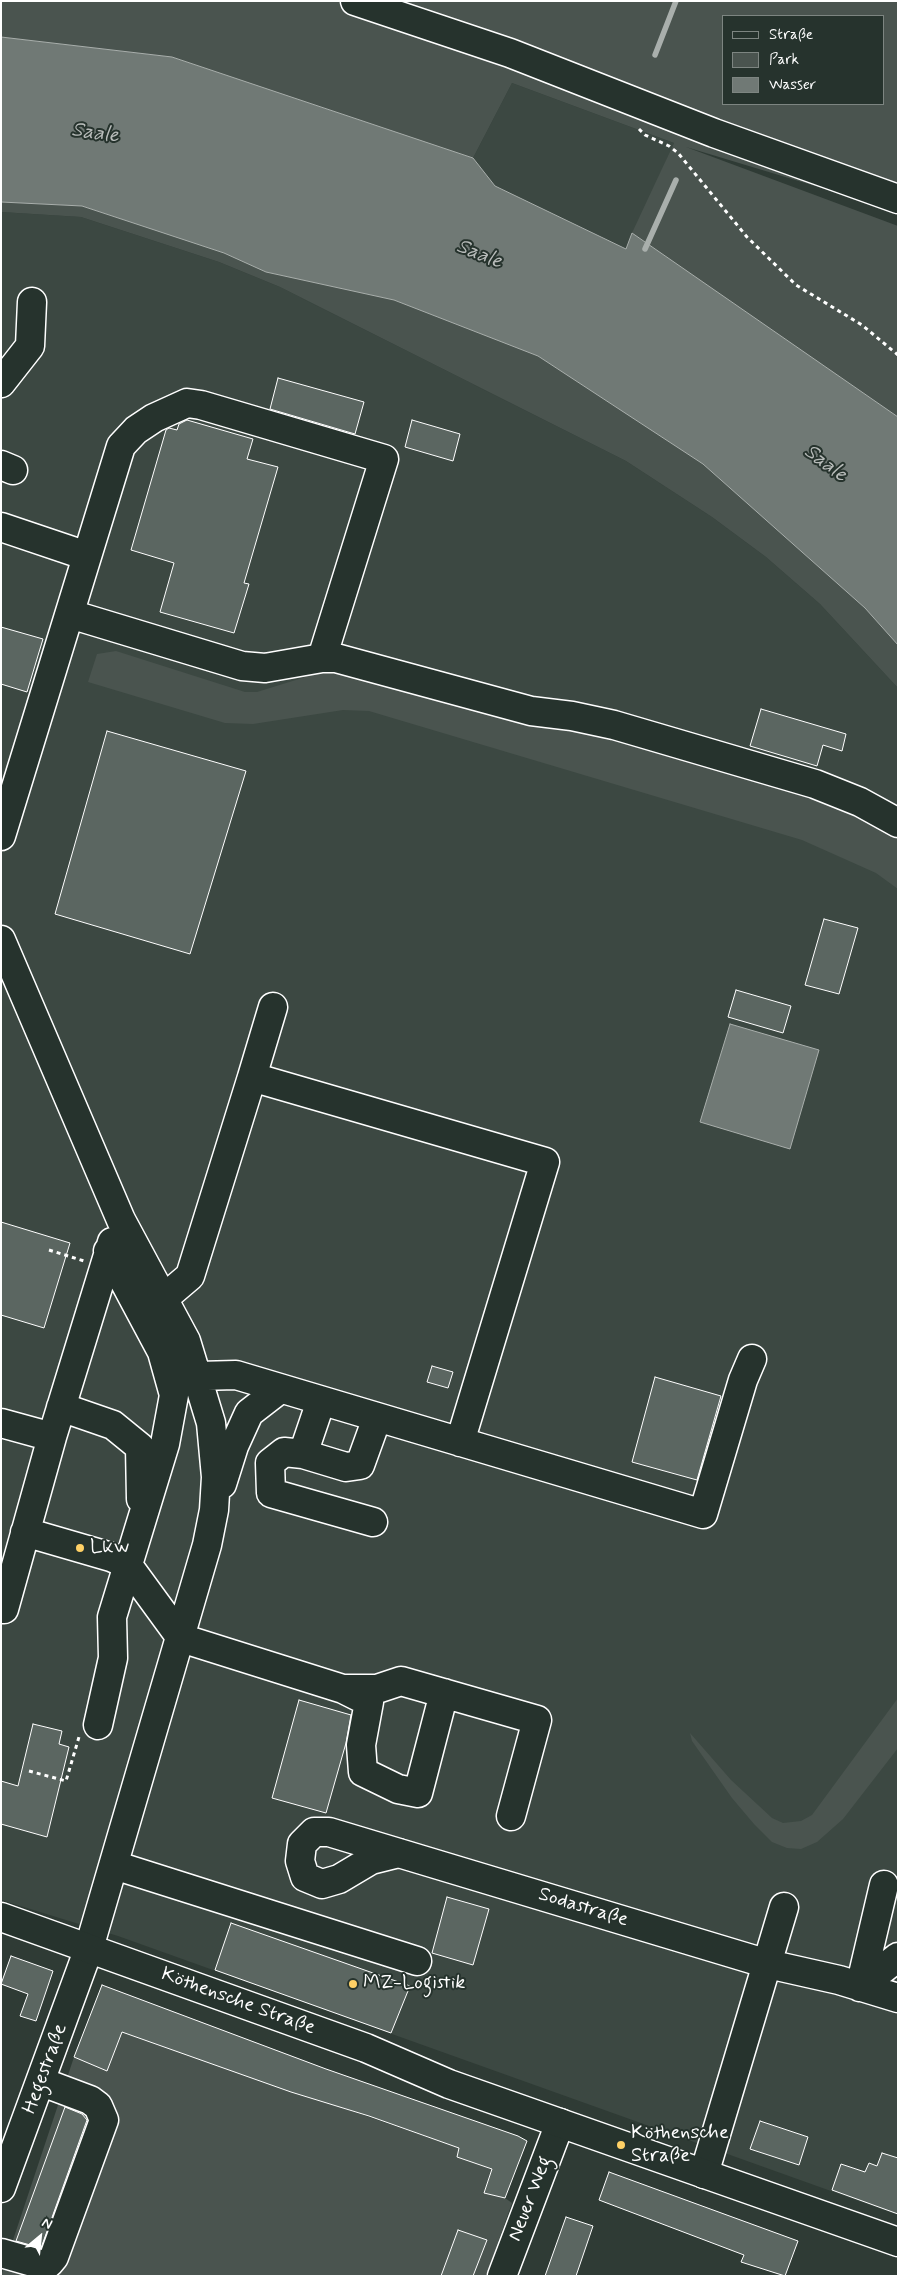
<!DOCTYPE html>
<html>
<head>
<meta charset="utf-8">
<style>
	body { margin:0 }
	#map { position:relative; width:899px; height:2277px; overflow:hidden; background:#2f3b35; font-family:Mynerve,sans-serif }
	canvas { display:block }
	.frame { position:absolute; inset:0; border:2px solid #fff; pointer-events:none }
	.legend { position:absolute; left:722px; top:15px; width:162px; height:90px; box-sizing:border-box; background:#26332d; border:1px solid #7d8581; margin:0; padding:6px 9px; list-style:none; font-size:15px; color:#fff }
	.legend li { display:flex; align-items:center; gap:10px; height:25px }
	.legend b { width:25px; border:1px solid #7d8581 }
	.north { position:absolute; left:15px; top:2212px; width:50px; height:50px; -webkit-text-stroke:4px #26332d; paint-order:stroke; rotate:28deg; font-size:14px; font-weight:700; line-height:20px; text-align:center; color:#fff }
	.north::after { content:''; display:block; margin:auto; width:18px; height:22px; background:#fff; clip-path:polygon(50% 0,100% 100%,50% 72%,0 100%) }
</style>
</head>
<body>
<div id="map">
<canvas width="899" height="2277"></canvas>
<div class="frame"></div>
<ul class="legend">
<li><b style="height:6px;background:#26332d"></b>Straße</li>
<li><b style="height:14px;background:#4a544f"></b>Park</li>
<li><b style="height:14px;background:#707975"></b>Wasser</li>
</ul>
<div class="north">N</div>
</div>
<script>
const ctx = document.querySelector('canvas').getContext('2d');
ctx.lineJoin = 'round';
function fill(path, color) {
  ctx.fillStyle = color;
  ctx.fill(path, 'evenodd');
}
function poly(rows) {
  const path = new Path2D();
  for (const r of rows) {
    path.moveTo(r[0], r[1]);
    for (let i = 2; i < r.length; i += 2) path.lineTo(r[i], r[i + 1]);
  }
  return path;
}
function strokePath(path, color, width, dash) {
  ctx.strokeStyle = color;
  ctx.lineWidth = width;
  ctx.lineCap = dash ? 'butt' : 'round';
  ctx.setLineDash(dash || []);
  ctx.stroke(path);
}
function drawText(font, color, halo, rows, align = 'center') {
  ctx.font = font + ' Mynerve,sans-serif';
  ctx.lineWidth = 4;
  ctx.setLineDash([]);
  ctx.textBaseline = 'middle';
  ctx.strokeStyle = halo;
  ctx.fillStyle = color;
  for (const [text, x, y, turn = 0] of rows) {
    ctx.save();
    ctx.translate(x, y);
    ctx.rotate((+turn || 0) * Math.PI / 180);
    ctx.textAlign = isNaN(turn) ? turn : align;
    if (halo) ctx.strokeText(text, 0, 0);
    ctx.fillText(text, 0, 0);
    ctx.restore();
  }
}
fill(poly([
	[512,83,674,143,627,249,495,186,473,158],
	[1,212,81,217,219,262,280,287,626,461,712,517,766,557,820,604,898,688,898,2215,118,1936,1,1900]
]), '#3c4842');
fill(poly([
	[1,1,898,1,898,211,686,147,898,226,898,417,632,233,674,143,512,83,473,158,172,57,1,37],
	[723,16,883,16,883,104,723,104],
	[1,202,82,206,224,253,266,272,394,300,538,356,703,464,865,608,898,645,898,688,820,604,766,557,712,517,626,461,280,287,219,262,81,217,1,212],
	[116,651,245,692,257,692,328,670,346,668,622,739,816,794,898,831,898,889,876,873,802,840,369,711,343,710,253,724,225,723,88,682,97,654],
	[898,1698,898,1748,843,1819,817,1842,801,1849,787,1848,772,1842,754,1824,732,1798,692,1741,690,1733,731,1780,772,1818,783,1823,801,1821,812,1815],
	[122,2032,459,2148,457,2157,492,2169,484,2193,505,2198,512,2203,486,2276,1,2276,74,2057]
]), '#4a544f');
const water = poly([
	[1,37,172,57,473,158,495,186,626,249,632,233,898,417,898,645,865,608,703,464,538,356,394,300,266,272,224,253,82,206,1,202,1,37],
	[730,1024,819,1050,790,1149,700,1122,730,1024]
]);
fill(water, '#707975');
strokePath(water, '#a9afac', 1);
strokePath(poly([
	[655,55,676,1],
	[645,249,676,180]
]), '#a9afac', 5.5);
const building = poly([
	[278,378,364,402,355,434,270,409,278,378],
	[187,420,253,439,247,459,278,467,244,583,249,584,234,633,160,612,174,563,131,550,166,430,169,428,177,430,179,424,187,420],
	[412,420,460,434,453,461,405,447,412,420],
	[1,627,43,639,27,692,1,684,1,627],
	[761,709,846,734,842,751,823,745,817,766,750,746,761,709],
	[107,731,246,771,190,954,55,914,107,731],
	[824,919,858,928,839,994,805,985,824,919],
	[736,990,791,1006,783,1033,728,1017,736,990],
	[1,1222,70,1243,44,1328,1,1315,1,1222],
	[432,1366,453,1372,448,1388,427,1382,432,1366],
	[655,1377,721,1396,697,1480,632,1462,655,1377],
	[299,1700,351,1715,346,1743,326,1813,272,1798,299,1700],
	[33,1724,62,1731,59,1744,69,1747,47,1837,1,1824,1,1781,18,1786,33,1724],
	[447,1897,489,1909,473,1965,432,1953,447,1897],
	[231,1923,410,1986,391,2033,215,1970,231,1923],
	[11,1956,53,1971,36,2021,20,2016,28,1994,1,1984,11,1956],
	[102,1985,326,2069,518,2136,527,2141,505,2198,484,2193,492,2169,457,2157,459,2148,369,2116,291,2092,122,2032,107,2071,74,2057,102,1985],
	[65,2107,82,2114,87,2120,41,2248,16,2241,65,2107],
	[760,2121,808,2137,799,2165,750,2149,760,2121],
	[882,2153,898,2158,898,2214,832,2190,841,2164,865,2172,869,2163,877,2166,882,2153],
	[609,2172,798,2241,785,2276,741,2262,744,2255,599,2200,609,2172],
	[566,2217,593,2226,576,2276,545,2276,566,2217],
	[458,2230,487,2240,473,2276,441,2276,458,2230]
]);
fill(building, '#5b6661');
strokePath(building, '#fff', 1);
const minor = poly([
	[355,1,510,53,714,133,898,199],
	[1,383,30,346,32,302],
	[1,465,13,470],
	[1,527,87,556],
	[70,614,242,666,265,668,322,658,336,658,531,711,572,716,614,725,815,784,860,802,898,823],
	[1,836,121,446,136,430,154,418,187,403,201,405,384,459,322,658],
	[1,940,121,1220,186,1341,211,1423,216,1477,214,1510,207,1545,89,1948,1,2188],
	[252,1077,273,1007],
	[163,1299,190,1276,252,1077,545,1162,460,1442],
	[198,1376,236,1375,703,1514,743,1380,752,1359],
	[61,1407,113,1425,140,1447,141,1499],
	[1,1423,52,1437],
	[303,1454,321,1401],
	[222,1484,234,1446,249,1413,280,1389],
	[373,1522,271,1493,270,1463,284,1452,303,1454,346,1467,360,1465,377,1418],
	[25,1532,111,1557,127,1564,181,1638,343,1689,369,1702,361,1745,363,1772,398,1789,418,1793,444,1693],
	[4,1609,52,1437,112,1242],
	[345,1689,377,1689,401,1681,537,1720,511,1816],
	[98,1725,113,1658,112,1617,165,1444,174,1395,162,1352,108,1251],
	[399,1853,371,1860,339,1879,322,1884,305,1877,300,1861,302,1844,314,1832,329,1832,768,1964,839,1980,898,1998],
	[114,1865,417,1961],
	[860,1987,884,1885],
	[860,1987,898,1957],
	[704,2174,784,1907],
	[1,2253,43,2265,49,2263,54,2257,104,2120,98,2106,90,2100,42,2082],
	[502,2276,560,2123]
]);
const major = poly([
	[1,1917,366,2048,449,2084,898,2242]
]);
strokePath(minor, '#fff', 31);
strokePath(major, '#fff', 31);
strokePath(poly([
	[639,129,645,135,669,146,678,153,747,237,796,285,862,325,898,355],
	[49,1250,84,1261],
	[29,1771,66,1781,79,1737]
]), '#fff', 3, [4, 4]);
strokePath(minor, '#26332d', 28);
strokePath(major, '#26332d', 28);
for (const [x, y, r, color] of [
	[80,1548,5,"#ffd166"],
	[353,1984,5,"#ffd166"],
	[621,2145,5,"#ffd166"]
]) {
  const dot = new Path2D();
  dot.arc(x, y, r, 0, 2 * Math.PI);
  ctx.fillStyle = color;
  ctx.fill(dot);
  strokePath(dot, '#26332d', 2);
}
drawText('20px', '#fff', '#26332d', [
	["Lkw",90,1548],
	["MZ-Logistik",363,1984],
	["Köthensche",631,2134],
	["Straße",631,2157]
], 'left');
drawText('20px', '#fff', '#26332d', [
	["Sodastraße",583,1908,17],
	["Köthensche Straße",238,2002,20],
	["Hegestraße",46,2069,-70],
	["Neuer Weg",531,2199,-69]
]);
drawText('italic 21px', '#b8bcba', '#26332d', [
	["Saale",95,134,8],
	["Saale",479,255,22],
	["Saale",825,464,37]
]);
</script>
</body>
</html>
